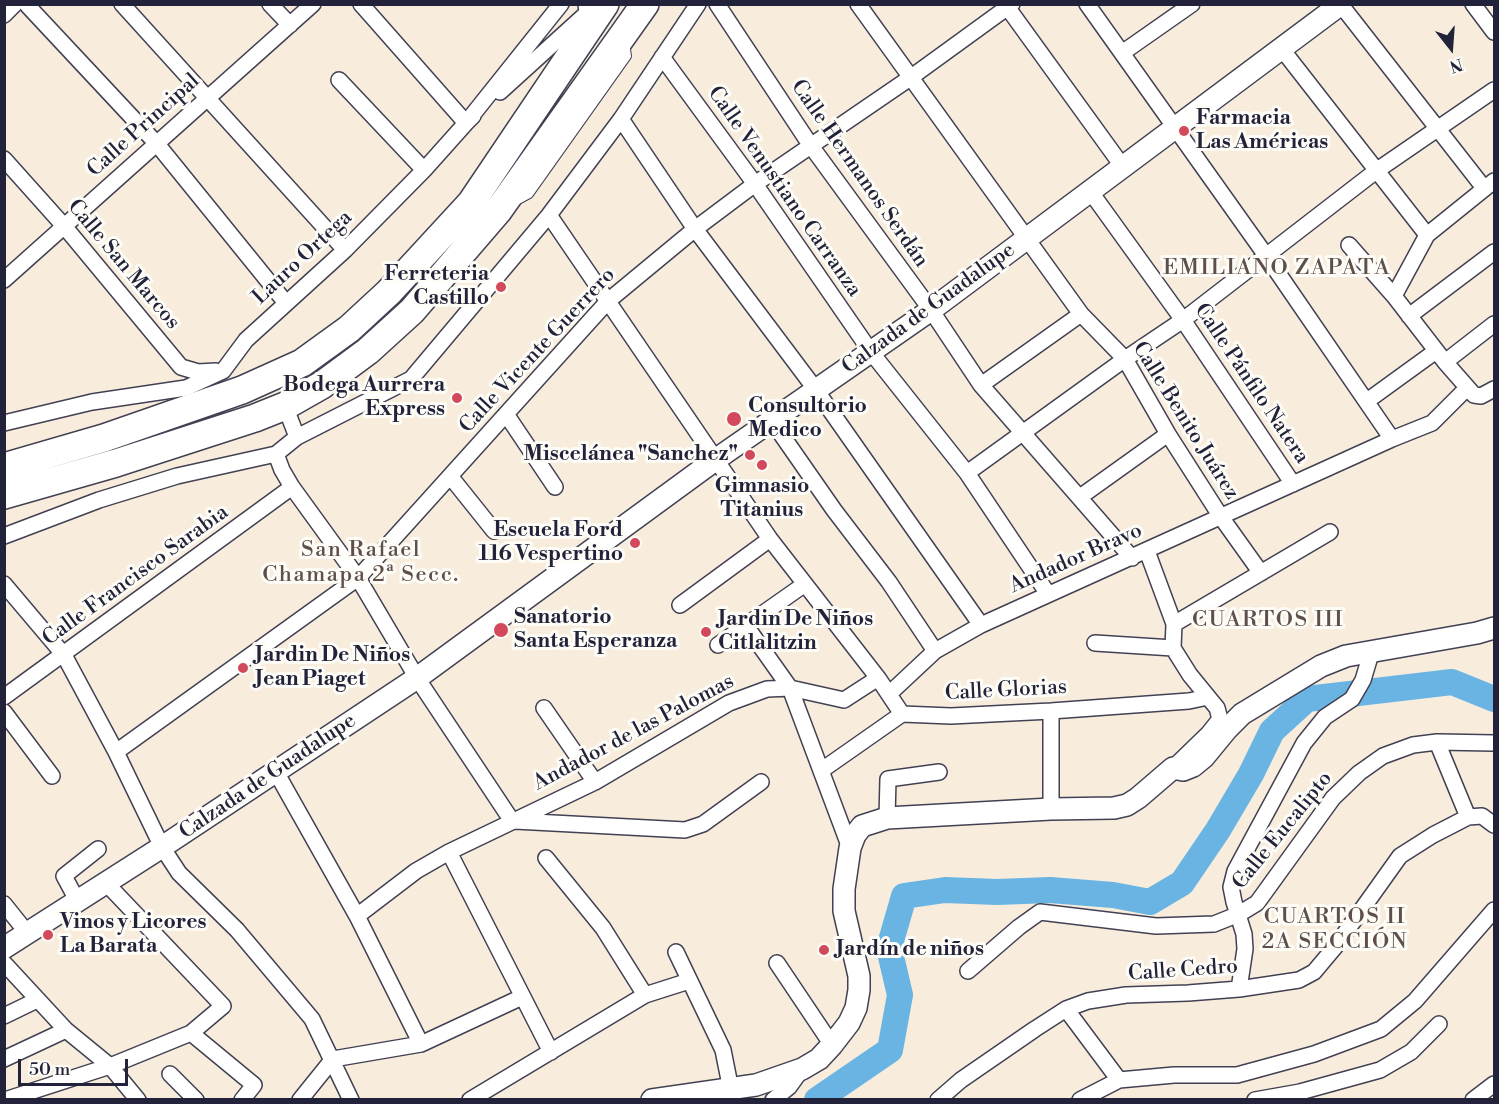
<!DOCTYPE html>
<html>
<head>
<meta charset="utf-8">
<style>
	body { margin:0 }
	#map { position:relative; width:1499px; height:1104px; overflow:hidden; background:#f8eddd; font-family:"Libre Bodoni",serif }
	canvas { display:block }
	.frame { position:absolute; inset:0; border:6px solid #22223b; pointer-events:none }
	.north { position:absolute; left:1421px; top:18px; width:60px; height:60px; -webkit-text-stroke:4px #fdfcf7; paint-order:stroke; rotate:163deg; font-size:16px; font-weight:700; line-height:24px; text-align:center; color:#22223b }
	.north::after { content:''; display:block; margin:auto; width:21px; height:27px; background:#22223b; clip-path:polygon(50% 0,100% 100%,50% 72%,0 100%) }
	.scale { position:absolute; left:18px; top:1059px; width:110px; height:27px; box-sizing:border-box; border:3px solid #22223b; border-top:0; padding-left:8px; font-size:18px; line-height:21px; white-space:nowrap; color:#22223b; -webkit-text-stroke:4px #fdfcf7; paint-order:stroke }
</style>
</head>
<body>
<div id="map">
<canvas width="1499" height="1104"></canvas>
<div class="frame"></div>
<div class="north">N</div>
<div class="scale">50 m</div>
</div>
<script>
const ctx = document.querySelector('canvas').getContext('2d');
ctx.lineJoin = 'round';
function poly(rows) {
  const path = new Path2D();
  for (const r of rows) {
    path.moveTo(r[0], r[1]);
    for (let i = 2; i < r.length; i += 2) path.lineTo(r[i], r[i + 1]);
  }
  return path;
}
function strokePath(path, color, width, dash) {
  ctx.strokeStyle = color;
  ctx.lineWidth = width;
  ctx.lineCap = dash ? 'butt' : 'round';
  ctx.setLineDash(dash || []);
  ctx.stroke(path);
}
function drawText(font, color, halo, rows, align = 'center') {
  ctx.font = font + ' "Libre Bodoni",serif';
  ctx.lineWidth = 6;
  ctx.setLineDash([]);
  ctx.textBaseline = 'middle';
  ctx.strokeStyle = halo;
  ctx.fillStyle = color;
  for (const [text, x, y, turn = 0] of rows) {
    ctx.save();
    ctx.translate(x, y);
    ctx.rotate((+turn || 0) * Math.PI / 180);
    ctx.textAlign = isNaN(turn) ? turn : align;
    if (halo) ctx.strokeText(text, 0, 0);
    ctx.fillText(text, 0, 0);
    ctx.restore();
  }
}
strokePath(poly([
	[817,1100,890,1050,900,995,889,948,904,896,945,890,997,892,1050,890,1113,895,1150,902,1182,883,1218,830,1251,774,1272,731,1307,699,1452,682,1494,699]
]), '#69b4e2', 26);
const lane = poly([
	[518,200,529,194,627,56,625,43]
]);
const street = poly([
	[122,4,345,250],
	[270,4,290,25],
	[361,4,466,123,473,116],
	[717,4,811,146,931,310,981,385,1132,558],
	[858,4,1081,314,1125,359,1168,434,1221,517,1261,573],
	[1005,4,1123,167],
	[1087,4,1267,257,1392,439],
	[1473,4,1494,32],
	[1341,5,1484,188],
	[28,6,157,144,286,303],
	[4,15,15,4],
	[1281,48,1427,235],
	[1122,53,1192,4],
	[662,57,755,184,871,352,967,473,1048,594],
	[339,80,424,170],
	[500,92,587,13,586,4],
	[621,119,695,229,816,390,981,625],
	[4,159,64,226,181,367,198,372,216,371],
	[1090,191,1183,320,1293,484],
	[549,215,770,539,878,678,902,714],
	[1349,245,1394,296,1445,362,1474,395,1481,396,1494,389],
	[4,280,313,4],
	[1394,296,1427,235,1494,181],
	[1409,316,1494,252],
	[1445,362,1494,324],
	[981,385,1081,314],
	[1367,401,1436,351],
	[285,406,297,437,276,454,282,470,292,487,358,578,417,678,512,821],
	[506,414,555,487],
	[772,421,834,510,889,582,935,651],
	[4,423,92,402,186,388,223,371,246,340,345,250,424,170,466,123,561,4],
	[297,437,411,379,549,215,621,119,698,4],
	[967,473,1125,359,1183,320,1376,171,1494,90],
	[450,476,494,531],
	[1080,497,1168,434],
	[4,536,99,500,177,476,276,454],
	[1147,551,1174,624,1173,648,1190,675,1217,708,1220,719,1208,734,1173,768],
	[4,584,64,655,116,752,162,847,179,873,237,930,312,1019,351,1100],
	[680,605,770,539],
	[1174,624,1330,532],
	[746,626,790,688,850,848],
	[1095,643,1173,648],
	[718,645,805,584],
	[889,694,935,651,981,625,1392,439,1432,423,1467,388],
	[4,697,292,487],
	[544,708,595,782],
	[1051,711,1051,809],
	[4,712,52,776],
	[1437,742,1468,817],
	[116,752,358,578,608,301,695,229,755,184,910,78,1012,4],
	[822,770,902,714,951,716,1051,711,1189,701,1208,697],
	[276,772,357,916,421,1044],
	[887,818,888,779,939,772],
	[515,821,685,830,703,824,761,782],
	[449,852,551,1052],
	[546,858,603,928,645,995],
	[78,902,64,876,98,849],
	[4,904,28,934],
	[357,916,416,871,449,852,595,782,729,703,767,689,790,688,844,700,878,678],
	[676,952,723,1050,731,1090],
	[4,963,66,1030,110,1066,138,1100],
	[777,963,832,1045],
	[968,971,1019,927,1040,912,1156,926,1214,924,1239,914,1257,903,1333,798,1359,773,1383,756,1413,745,1437,742,1494,743],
	[1239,989,1245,949,1244,934,1234,902,1231,887,1235,871,1304,743,1325,717,1352,699,1363,680,1372,650],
	[1066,1009,1119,1080],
	[4,1016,37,1000],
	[191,1033,254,1085,242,1100],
	[4,1059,66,1030],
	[170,1074,196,1100],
	[5,1100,110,1066,191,1033,223,1006,106,883],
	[300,1100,333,1059,421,1044,522,997],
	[470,1100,645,995,689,981],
	[773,1100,789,1087,802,1069],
	[938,1100,961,1080,1035,1029,1066,1009,1088,1001,1126,995,1188,993,1239,989,1299,980,1314,972,1335,947,1400,856,1433,835,1468,817,1482,816,1494,825],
	[1080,1100,1119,1080,1174,1075,1237,1075,1314,1054,1381,1029,1415,1001,1494,910],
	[1255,1100,1300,1092,1380,1070,1411,1052,1439,1024],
	[1473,1100,1494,1084]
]);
const secondary = poly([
	[4,948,162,847,417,678,715,460,931,310,1341,4],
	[652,1100,756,1085,802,1069,819,1059,832,1045,849,1023,856,1008,859,990,859,976,844,911,844,889,850,848,855,835,862,826,887,818,1051,809,1114,808,1127,805,1138,798,1173,768,1183,770,1193,766,1204,757,1227,729,1242,714,1321,666,1346,656,1477,633,1494,628]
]);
const highway = poly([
	[4,467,104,438,242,390,302,363,349,329,389,292,471,203,605,4],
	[4,495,116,463,255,418,285,406,322,385,368,351,412,311,498,211,645,4]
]);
strokePath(lane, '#424053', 10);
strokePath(street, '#424053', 18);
strokePath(secondary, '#424053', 24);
strokePath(highway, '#424053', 30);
strokePath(lane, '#fff', 8);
strokePath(street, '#fff', 15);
strokePath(secondary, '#fff', 21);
strokePath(highway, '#fff', 27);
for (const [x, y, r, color] of [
	[1184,131,6,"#d1495b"],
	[501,287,6,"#d1495b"],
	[457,398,6,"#d1495b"],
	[734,419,8,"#d1495b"],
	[750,455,6,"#d1495b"],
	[762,465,6,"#d1495b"],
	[635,543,6,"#d1495b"],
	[501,630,8,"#d1495b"],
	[706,632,6,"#d1495b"],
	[243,668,6,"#d1495b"],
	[48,935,6,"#d1495b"],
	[824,950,6,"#d1495b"]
]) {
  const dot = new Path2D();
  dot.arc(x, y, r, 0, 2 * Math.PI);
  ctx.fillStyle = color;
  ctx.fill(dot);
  strokePath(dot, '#fdfcf7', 2);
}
drawText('bold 21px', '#22223b', '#fdfcf7', [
	["Farmacia",1196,119],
	["Las Américas",1196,143],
	["Ferreteria",489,275,"right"],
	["Castillo",489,299,"right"],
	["Bodega Aurrera",445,386,"right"],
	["Express",445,410,"right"],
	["Consultorio",748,407],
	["Medico",748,431],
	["Miscelánea \"Sanchez\"",738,455,"right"],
	["Gimnasio",762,487,"center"],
	["Titanius",762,511,"center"],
	["Escuela Ford",623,531,"right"],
	["116 Vespertino",623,555,"right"],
	["Sanatorio",514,618],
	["Santa Esperanza",514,642],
	["Jardin De Niños",718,620],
	["Citlalitzin",718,644],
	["Jardin De Niños",255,656],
	["Jean Piaget",255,680],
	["Vinos y Licores",60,923],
	["La Barata",60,947],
	["Jardín de niños",836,950]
], 'left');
drawText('21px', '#22223b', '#fdfcf7', [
	["Calle Principal",144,126,-42],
	["Calle Hermanos Serdán",859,174,55],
	["Calle Venustiano Carranza",784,192,55],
	["Lauro Ortega",303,258,-43],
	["Calle San Marcos",123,265,50],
	["Calzada de Guadalupe",929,309,-36],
	["Calle Vicente Guerrero",538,351,-47],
	["Calle Pánfilo Natera",1251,384,56],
	["Calle Benito Juárez",1185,421,58],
	["Andador Bravo",1076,559,-24],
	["Calle Francisco Sarabia",136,576,-36],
	["Calle Glorias",1006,691,-3],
	["Andador de las Palomas",634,733,-28],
	["Calzada de Guadalupe",268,777,-34],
	["Calle Eucalipto",1283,831,-51],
	["Calle Cedro",1183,971,-4]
]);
ctx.letterSpacing = '1.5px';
drawText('22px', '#5e4f4b', '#fdfcf7', [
	["EMILIANO ZAPATA",1277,269],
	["San Rafael",361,551],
	["Chamapa 2ª Secc.",361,576],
	["CUARTOS III",1268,621],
	["CUARTOS II",1335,918],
	["2A SECCIÓN",1335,943]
]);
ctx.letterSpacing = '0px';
</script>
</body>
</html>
